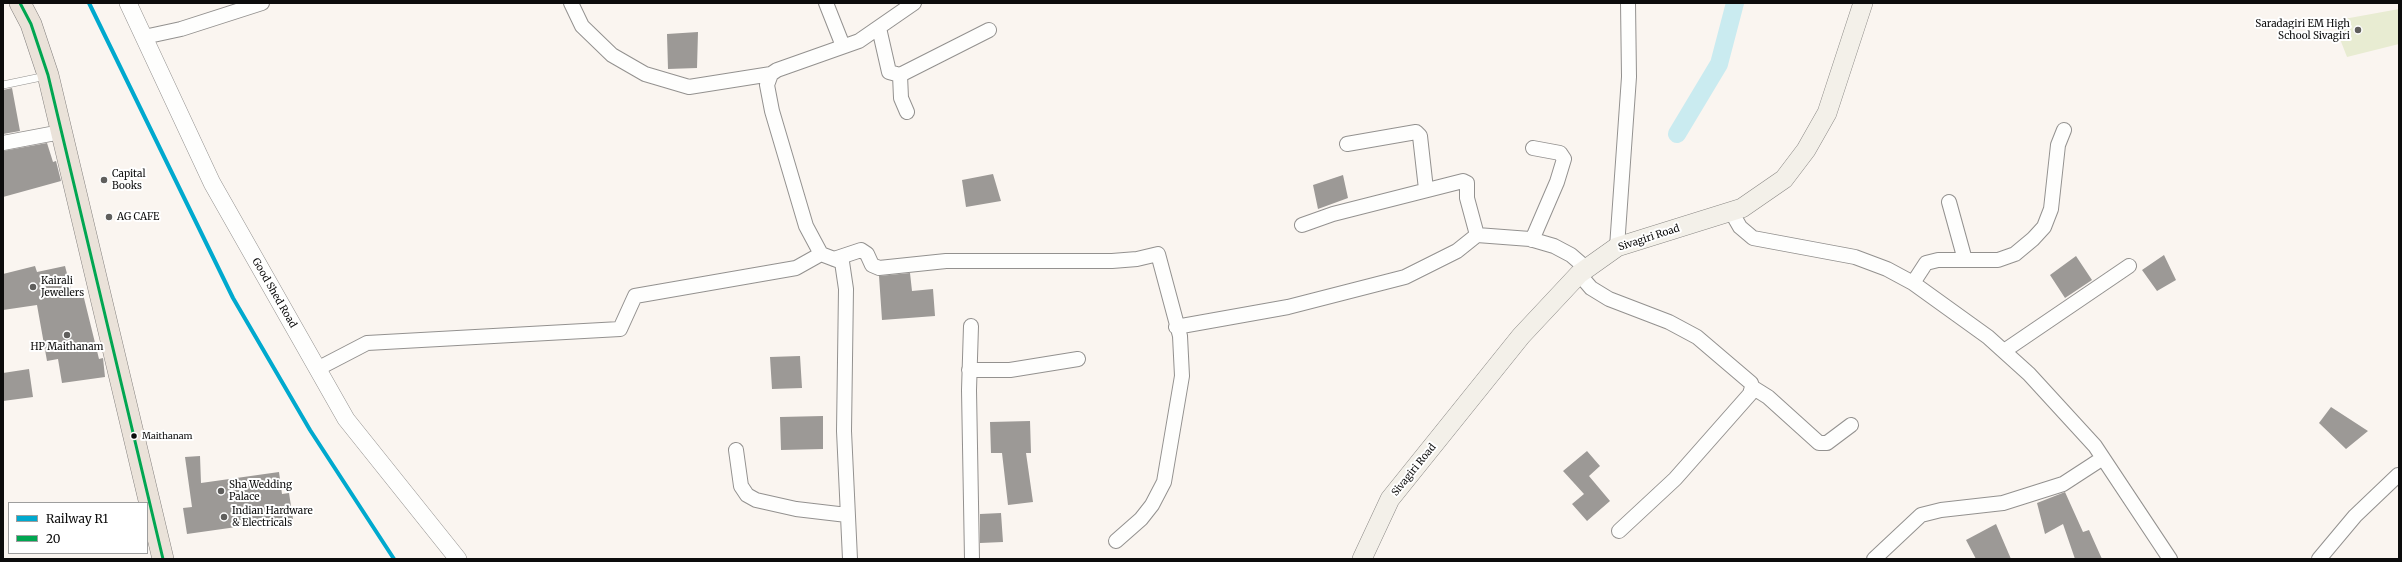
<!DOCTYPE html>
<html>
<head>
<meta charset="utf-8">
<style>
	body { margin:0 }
	#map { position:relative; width:2402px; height:562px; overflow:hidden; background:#faf5f0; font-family:Merriweather,serif }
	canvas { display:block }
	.frame { position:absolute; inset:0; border:4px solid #0c0c0c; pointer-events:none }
	.legend { position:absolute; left:8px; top:502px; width:140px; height:52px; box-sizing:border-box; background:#fff; border:1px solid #9e9e9e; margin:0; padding:5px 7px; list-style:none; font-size:12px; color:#0c0c0c }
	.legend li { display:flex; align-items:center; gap:8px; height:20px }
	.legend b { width:20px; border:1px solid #9e9e9e }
</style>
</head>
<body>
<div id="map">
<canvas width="2402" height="562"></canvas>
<div class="frame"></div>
<ul class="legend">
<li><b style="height:5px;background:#00a9ce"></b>Railway R1</li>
<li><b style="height:5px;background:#00a651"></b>20</li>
</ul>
</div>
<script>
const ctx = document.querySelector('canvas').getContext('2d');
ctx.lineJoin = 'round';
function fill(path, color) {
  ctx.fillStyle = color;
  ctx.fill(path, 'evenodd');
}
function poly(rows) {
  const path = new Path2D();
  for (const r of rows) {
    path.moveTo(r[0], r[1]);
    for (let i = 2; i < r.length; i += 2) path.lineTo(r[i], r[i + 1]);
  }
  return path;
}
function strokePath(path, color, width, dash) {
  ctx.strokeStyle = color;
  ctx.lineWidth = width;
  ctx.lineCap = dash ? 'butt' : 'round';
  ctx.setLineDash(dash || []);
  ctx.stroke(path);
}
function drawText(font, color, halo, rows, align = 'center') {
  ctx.font = font + ' Merriweather,serif';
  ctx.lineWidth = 4;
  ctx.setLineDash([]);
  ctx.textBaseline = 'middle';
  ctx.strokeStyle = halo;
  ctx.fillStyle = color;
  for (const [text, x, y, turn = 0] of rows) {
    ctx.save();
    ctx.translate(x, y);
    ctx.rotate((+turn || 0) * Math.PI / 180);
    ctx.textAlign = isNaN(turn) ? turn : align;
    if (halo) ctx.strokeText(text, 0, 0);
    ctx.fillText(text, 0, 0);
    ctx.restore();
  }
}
fill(poly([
	[2399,9,2399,44,2347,57,2333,21]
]), '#e8ecd2');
strokePath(poly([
	[1677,134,1719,64,1735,3]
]), '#caebf0', 18);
fill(poly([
	[698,32,697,68,668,69,667,34],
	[12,88,20,131,3,134,3,90],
	[47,143,53,162,56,161,61,181,3,197,3,151],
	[993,174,1001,201,966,207,962,180],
	[1343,175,1348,198,1318,209,1313,185],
	[2164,255,2176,280,2157,291,2142,270],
	[2076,256,2092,280,2065,298,2050,275],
	[35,266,37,272,65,266,72,293,82,290,99,359,103,358,105,377,62,383,58,359,47,361,37,305,3,310,3,274],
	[910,273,912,291,933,289,935,316,882,320,879,276],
	[800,356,802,388,772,389,770,357],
	[29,369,33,397,3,401,3,373],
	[2331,407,2368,431,2346,449,2319,423],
	[823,416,823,449,781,450,780,417],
	[1030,421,1031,453,1026,453,1033,502,1008,505,1002,453,991,453,990,422],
	[1587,451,1600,466,1589,476,1610,501,1587,521,1572,504,1584,494,1563,471],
	[200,456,201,483,279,472,282,494,289,493,293,519,187,534,183,508,192,507,185,457],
	[2065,492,2083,532,2089,530,2102,559,2075,559,2063,524,2045,534,2037,503],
	[1001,513,1003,542,980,543,980,514],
	[1996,524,2011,559,1976,559,1966,540]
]), '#9c9996');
const service = poly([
	[3,85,46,76]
]);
const minor = poly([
	[571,3,582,26,612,55,645,74,689,87,771,74],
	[826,3,843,46],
	[879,28,889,72,900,75,989,30],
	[144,37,181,29,262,3],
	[900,75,901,98,907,112],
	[3,143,61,132],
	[1347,144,1416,132,1420,136,1421,145,1426,189],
	[1949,202,1965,260],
	[1732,213,1740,227,1753,238,1855,257,1887,269,1913,283,1988,337,2029,374,2095,446,2170,559],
	[1302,225,1333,214,1463,181,1467,183,1467,198,1477,235],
	[1532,240,1557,182,1564,159,1560,153,1533,148],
	[1617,247,1629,77,1628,3],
	[834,259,861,250,867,254,872,265,879,268,946,261,1112,261,1137,259,1158,254,1180,336,1182,376,1164,482,1152,505,1141,519,1116,541],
	[1579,274,1591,288,1609,299,1669,322,1697,337,1751,383,1752,387,1750,394,1675,479,1619,531],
	[1913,283,1926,263,1938,260,1998,260,2015,254,2033,239,2044,227,2051,209,2058,145,2064,130],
	[971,326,969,390,972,559],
	[1176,327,1288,307,1405,277,1457,251,1477,235,1530,239,1554,246,1571,255,1586,268],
	[2004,351,2129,266],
	[317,369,367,343,620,329,635,296,796,268,821,254],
	[969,370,1010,370,1078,359],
	[1752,387,1768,397,1819,443,1827,443,1851,425],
	[736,450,741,486,747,495,756,500,796,509,847,515],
	[850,559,844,431,846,289,842,262,821,254,806,226,772,111,767,85,771,74,777,70,859,41,914,3],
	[1874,559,1921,515,1941,510,2003,503,2063,484,2103,458],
	[2319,559,2355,516,2398,475]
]);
const tertiary = poly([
	[128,3,212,183,346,419,458,559]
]);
const secondary = poly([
	[1362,559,1390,499,1521,336,1579,274,1617,247,1742,208,1784,179,1806,150,1827,113,1863,3]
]);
const primary = poly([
	[20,3,31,24,48,75,163,559]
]);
strokePath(service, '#93918f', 8);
strokePath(minor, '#93918f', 16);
strokePath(tertiary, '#93918f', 18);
strokePath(secondary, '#8a8885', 20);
strokePath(primary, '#807e7c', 22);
strokePath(service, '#fefefd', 7);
strokePath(minor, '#fefefd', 14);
strokePath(tertiary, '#fefefd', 17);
strokePath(secondary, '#f3f0e9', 19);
strokePath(primary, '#eae2d9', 21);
strokePath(poly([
	[20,3,31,24,48,75,163,559]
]), '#00a651', 3);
strokePath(poly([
	[89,3,233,298,310,430,394,559]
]), '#00a9ce', 4);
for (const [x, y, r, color] of [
	[2358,30,4,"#5f5e5c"],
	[104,180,4,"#5f5e5c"],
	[109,217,4,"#5f5e5c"],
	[33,287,4,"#5f5e5c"],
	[67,335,4,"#5f5e5c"],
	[134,436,3.5,"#0c0c0c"],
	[221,491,4,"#5f5e5c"],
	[224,517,4,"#5f5e5c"]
]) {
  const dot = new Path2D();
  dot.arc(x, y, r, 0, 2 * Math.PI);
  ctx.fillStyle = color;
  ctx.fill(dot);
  strokePath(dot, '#fff', 1.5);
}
drawText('9px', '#0c0c0c', '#fff', [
	["Maithanam",142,436]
], 'left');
drawText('10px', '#0c0c0c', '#fff', [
	["Saradagiri EM High",2350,24,"right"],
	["School Sivagiri",2350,36,"right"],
	["Capital",112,174],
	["Books",112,186],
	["AG CAFE",117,217],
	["Kairali",41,281],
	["Jewellers",41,293],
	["HP Maithanam",67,347,"center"],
	["Sha Wedding",229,485],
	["Palace",229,497],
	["Indian Hardware",232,511],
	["& Electricals",232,523]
], 'left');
drawText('10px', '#0c0c0c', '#fff', [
	["Sivagiri Road",1649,238,-18],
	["Good Shed Road",274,293,60],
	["Sivagiri Road",1414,470,-51]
]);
</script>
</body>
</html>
